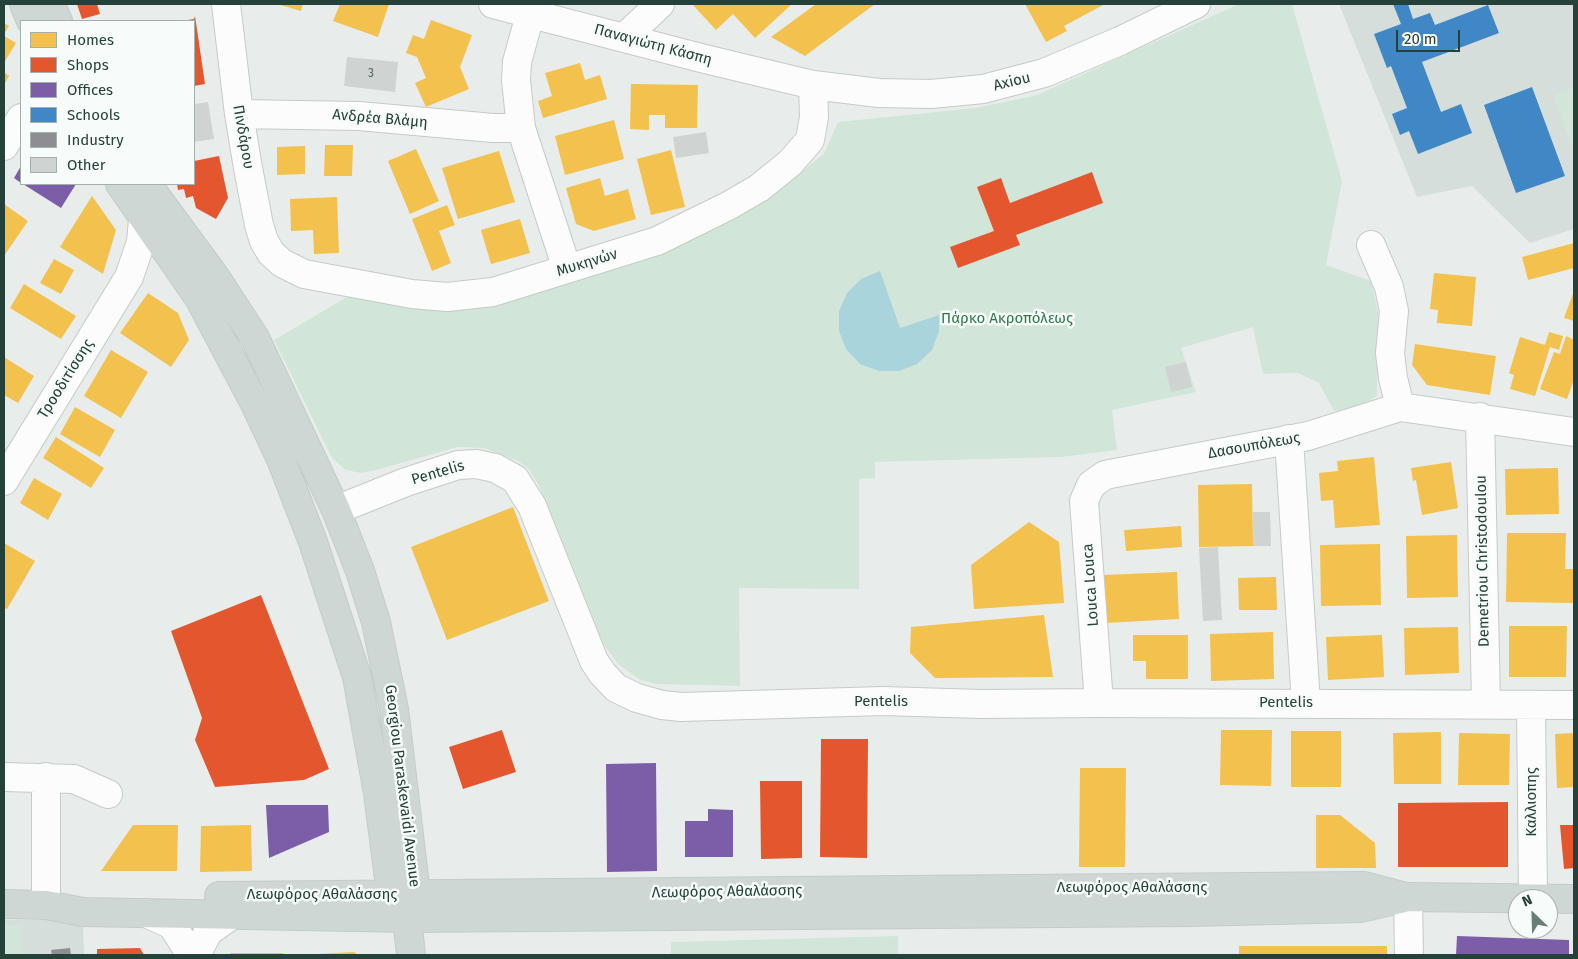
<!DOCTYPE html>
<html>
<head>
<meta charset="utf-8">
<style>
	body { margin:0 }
	#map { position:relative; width:1578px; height:959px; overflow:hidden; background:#e8edeb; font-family:"Fira Sans",sans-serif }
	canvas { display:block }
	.frame { position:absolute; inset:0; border:5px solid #24423a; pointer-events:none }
	.legend { position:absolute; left:20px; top:20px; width:175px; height:165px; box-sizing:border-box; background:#f7fbf9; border:1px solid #a3b1ad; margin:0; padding:6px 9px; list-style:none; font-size:15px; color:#24423a }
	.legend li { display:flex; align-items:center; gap:10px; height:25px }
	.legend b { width:25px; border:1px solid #a3b1ad }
	.north { position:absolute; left:1508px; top:889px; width:50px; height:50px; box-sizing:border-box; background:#f7fbf9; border:1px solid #a3b1ad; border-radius:50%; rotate:336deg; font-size:14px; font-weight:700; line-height:20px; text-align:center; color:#24423a }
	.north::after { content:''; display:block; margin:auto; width:18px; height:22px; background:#697e78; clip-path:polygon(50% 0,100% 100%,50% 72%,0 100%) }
	.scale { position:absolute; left:1396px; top:30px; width:64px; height:22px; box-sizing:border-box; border:2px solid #24423a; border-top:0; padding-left:6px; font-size:15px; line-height:18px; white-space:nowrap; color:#24423a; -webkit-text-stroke:4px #f7fbf9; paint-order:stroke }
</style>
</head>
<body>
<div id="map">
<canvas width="1578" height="959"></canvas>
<div class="frame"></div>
<ul class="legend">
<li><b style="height:14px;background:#f2c14e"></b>Homes</li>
<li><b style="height:14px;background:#e4572e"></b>Shops</li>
<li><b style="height:14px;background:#7b5ea7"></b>Offices</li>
<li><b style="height:14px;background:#3f88c5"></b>Schools</li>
<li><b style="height:14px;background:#8d8d92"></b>Industry</li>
<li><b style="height:14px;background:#cfd4d2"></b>Other</li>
</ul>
<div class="north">N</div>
<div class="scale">20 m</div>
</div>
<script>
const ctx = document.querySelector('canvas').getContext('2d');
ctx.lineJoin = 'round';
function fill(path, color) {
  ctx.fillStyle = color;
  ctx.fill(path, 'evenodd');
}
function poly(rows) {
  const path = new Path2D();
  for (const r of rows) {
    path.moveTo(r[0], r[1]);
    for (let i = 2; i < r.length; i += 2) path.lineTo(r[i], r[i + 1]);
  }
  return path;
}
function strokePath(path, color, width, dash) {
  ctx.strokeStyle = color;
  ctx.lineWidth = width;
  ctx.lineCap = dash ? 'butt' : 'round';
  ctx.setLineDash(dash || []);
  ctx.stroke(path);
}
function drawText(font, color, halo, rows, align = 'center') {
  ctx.font = font + ' "Fira Sans",sans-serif';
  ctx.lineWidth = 5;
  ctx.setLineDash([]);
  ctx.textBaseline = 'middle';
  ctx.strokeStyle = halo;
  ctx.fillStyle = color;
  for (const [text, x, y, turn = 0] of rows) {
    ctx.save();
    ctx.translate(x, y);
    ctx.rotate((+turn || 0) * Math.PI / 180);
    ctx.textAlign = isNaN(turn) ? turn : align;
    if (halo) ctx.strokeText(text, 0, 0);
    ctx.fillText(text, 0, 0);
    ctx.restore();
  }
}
fill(poly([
	[1339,4,1574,4,1574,229,1530,243,1472,186,1417,197],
	[4,920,83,920,84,955,4,955]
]), '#d6dedb');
fill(poly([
	[1239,4,1292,4,1342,181,1326,265,1371,281,1378,311,1377,396,1360,406,1334,411,1319,383,1298,373,1263,374,1253,327,1181,348,1196,392,1112,410,1117,450,1061,457,875,462,875,478,859,479,859,589,739,588,740,686,656,684,639,679,618,664,602,642,539,486,529,469,518,461,484,448,458,447,376,470,361,473,346,470,332,458,274,340,349,296,398,306,448,310,496,304,660,255,733,219,768,198,824,154,838,122,976,108,1037,95],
	[1574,87,1574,152,1553,95],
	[4,925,22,925,22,955,4,955],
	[898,936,898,955,671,955,671,942]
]), '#d1e6d8');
fill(poly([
	[880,271,900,328,939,315,939,331,932,350,917,364,899,371,879,371,860,364,846,349,839,331,839,311,847,293,861,279]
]), '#a9d4db');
fill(poly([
	[277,4,303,4,301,11],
	[340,4,389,4,378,37,333,21],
	[692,4,792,4,755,38,733,14,716,30],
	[816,4,875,4,805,56,771,37],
	[1025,4,1105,4,1064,26,1067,31,1046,42],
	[431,20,472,35,460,67,469,89,426,107,415,83,426,78,417,57,406,53,413,35,424,39],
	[4,23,9,26,4,34],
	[4,36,16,43,4,63],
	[580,63,585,80,600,75,607,99,543,118,538,101,552,96,545,73],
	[4,72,9,76,4,85],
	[631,84,698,85,697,128,665,128,665,115,649,115,649,130,630,129],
	[614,120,624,159,565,175,555,136],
	[325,145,353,145,352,176,324,176],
	[305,146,305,174,277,175,277,147],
	[416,149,439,201,410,214,388,161],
	[671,150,685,207,651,215,637,159],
	[499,151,515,202,458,219,442,168],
	[600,178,605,196,628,189,636,219,594,231,576,224,566,188],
	[92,196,116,230,103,274,60,247],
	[337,197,339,253,314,254,313,230,291,231,290,199],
	[4,204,28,221,4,256],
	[447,205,455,225,439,231,451,263,432,271,412,219],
	[520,219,530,253,491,264,481,230],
	[1574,243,1574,268,1528,280,1522,257],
	[54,259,74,270,61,294,40,283],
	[1434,273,1476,277,1472,326,1437,323,1438,310,1430,309],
	[24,284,76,316,61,339,10,308],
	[1574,291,1574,321,1564,318],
	[148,293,178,313,189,340,171,367,120,333],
	[1549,332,1563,336,1559,350,1550,347,1535,396,1510,389,1514,375,1509,373,1520,337,1545,345],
	[1566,336,1574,340,1574,379,1567,399,1540,389,1554,352,1560,354],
	[1415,344,1496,356,1490,395,1427,385,1412,365],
	[111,350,148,372,121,418,84,396],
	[4,357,34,376,18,403,4,395],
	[75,407,115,430,100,457,60,434],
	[56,437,104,468,91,488,43,458],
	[1374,457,1380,525,1335,528,1333,500,1321,501,1319,473,1338,471,1337,461],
	[1451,462,1458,508,1422,515,1416,480,1413,481,1411,468],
	[1558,468,1559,514,1506,515,1505,469],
	[34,478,62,494,48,520,20,503],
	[1252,484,1253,546,1199,547,1198,485],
	[513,507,549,601,447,640,411,547],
	[1029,522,1059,542,1064,603,974,609,971,565],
	[1181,526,1182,547,1126,551,1124,530],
	[1507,533,1566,533,1565,569,1574,569,1574,603,1506,602],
	[1457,535,1458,597,1407,598,1406,536],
	[4,543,35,561,7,609,4,608],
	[1380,544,1381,605,1321,606,1320,545],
	[1177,572,1179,619,1105,623,1103,575],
	[1276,577,1277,610,1239,610,1238,578],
	[1044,615,1053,677,935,678,910,653,911,627],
	[1509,626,1567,626,1566,677,1509,677],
	[1458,627,1459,673,1405,675,1404,628],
	[1273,632,1274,679,1211,681,1210,634],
	[1133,635,1188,635,1188,679,1146,679,1146,661,1133,661],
	[1382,635,1384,677,1328,680,1326,637],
	[1221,730,1272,730,1271,786,1220,785],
	[1291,731,1341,731,1341,787,1291,787],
	[1441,732,1441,784,1394,784,1393,733],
	[1459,733,1510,734,1509,785,1458,785],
	[1574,733,1574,787,1557,788,1555,734],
	[1080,768,1126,768,1125,867,1079,867],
	[1316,815,1340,815,1375,843,1376,868,1316,868],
	[133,825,178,825,177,871,101,871],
	[251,825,252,871,200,872,201,826],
	[1239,946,1387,946,1387,955,1239,955],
	[354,952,358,955,318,955,318,954],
	[231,953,283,953,283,955,229,955]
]), '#f2c14e');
fill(poly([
	[77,4,97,4,100,14,82,19],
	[195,16,205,84,194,86,194,21,188,20,194,19],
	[219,156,228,198,216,219,196,208,193,196,186,198,184,189,178,190,177,184,194,184,194,161],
	[1092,172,1103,203,1016,235,1020,245,958,268,950,247,994,231,977,187,1001,178,1010,203],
	[261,595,329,769,304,780,215,787,195,740,202,718,171,631],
	[502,730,516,772,463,789,449,747],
	[821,739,868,739,867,858,820,857],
	[760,781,802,781,802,858,761,859],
	[1508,802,1508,867,1398,867,1398,803],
	[1560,825,1574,825,1574,868,1564,869],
	[140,948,144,955,97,955,97,949]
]), '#e4572e');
fill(poly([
	[21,166,21,183,14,178],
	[23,184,76,184,61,208],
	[656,763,657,871,607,872,606,764],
	[266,805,328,805,329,832,269,858],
	[708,809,733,810,733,857,685,857,685,821,708,821],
	[1457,936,1569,940,1569,955,1456,955]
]), '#7b5ea7');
fill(poly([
	[1393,4,1408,4,1413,19,1430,13,1435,25,1488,5,1499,33,1422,62,1441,112,1461,104,1472,133,1418,154,1409,131,1400,135,1392,114,1407,108,1391,66,1387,68,1374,34,1401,24],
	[1532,87,1565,176,1516,193,1484,105]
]), '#3f88c5');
fill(poly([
	[70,948,71,955,52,955,51,950]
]), '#8d8d92');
fill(poly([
	[347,57,398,62,395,92,344,86],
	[208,102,214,139,194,142,194,104],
	[706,132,709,153,676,158,673,137],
	[1186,362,1192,387,1171,392,1165,367],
	[1253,512,1270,512,1271,546,1253,546],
	[1218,547,1222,620,1203,621,1199,548]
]), '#cfd4d2');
const minor = poly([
	[226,4,239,114,248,168,259,225,264,241,271,253,282,263,304,274,412,294,447,297,493,292,657,241,728,206,759,188,790,163,810,140,814,117,813,85],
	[493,4,701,58,813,85,879,93,931,94,983,89,1044,73,1120,41,1196,4],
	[530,15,517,62,516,80,521,128,567,269],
	[625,37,660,4],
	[239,114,359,116,493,128,521,128],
	[4,146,21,118],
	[1371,245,1389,287,1394,311,1390,353,1393,378,1400,407],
	[1480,417,1486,704],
	[1289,439,1306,703],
	[4,481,129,277,141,242,143,220],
	[336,510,406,482,458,465,476,464,495,468,515,479,532,506,594,661,602,673,616,688,637,698,662,705,681,707,883,701,981,704,1099,703,1574,705],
	[1099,703,1084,501,1091,485,1105,475,1308,436,1400,407,1574,432],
	[1531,705,1533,898],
	[4,777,74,779,108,794],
	[46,777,46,905],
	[1408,897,1409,955],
	[146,913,172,925,191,955],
	[196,955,208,932,233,914]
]);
const major = poly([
	[24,4,31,21],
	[50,4,58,21],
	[120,184,199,298,255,404,281,459,313,542,357,677,378,793,391,894,407,918,411,955],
	[147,184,216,278,255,338,336,510,360,571,376,622,394,709,416,894,409,912],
	[219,896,1364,886,1402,896],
	[4,904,46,905,83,912,407,918,1191,912,1361,908,1408,897,1574,899]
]);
strokePath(minor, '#c5cac8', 30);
strokePath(major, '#c3ccc9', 30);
strokePath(minor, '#fcfcfc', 28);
strokePath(major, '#cfd7d5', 28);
drawText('12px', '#506761', null, [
	["3",371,74]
]);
drawText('15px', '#24423a', '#f7fbf9', [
	["Παναγιώτη Κάσπη",653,45,15],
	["Axiou",1012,82,-14],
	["Ανδρέα Βλάμη",380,119,5],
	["Πινδάρου",243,137,80],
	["Μυκηνών",587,263,-17],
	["Τροοδιτίσσης",66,379,-58],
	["Δασουπόλεως",1254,446,-10],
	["Pentelis",438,473,-16],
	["Demetriou Christodoulou",1483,561,-91],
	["Louca Louca",1091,585,-94],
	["Pentelis",881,702],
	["Pentelis",1286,703],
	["Georgiou Paraskevaidi Avenue",402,786,83],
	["Καλλιοπης",1532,802,-90],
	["Λεωφόρος Αθαλάσσης",1132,888],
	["Λεωφόρος Αθαλάσσης",727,892,-1],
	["Λεωφόρος Αθαλάσσης",322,895]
]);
drawText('15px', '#2d7a4b', '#f7fbf9', [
	["Πάρκο Ακροπόλεως",1007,319]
]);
</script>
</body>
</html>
